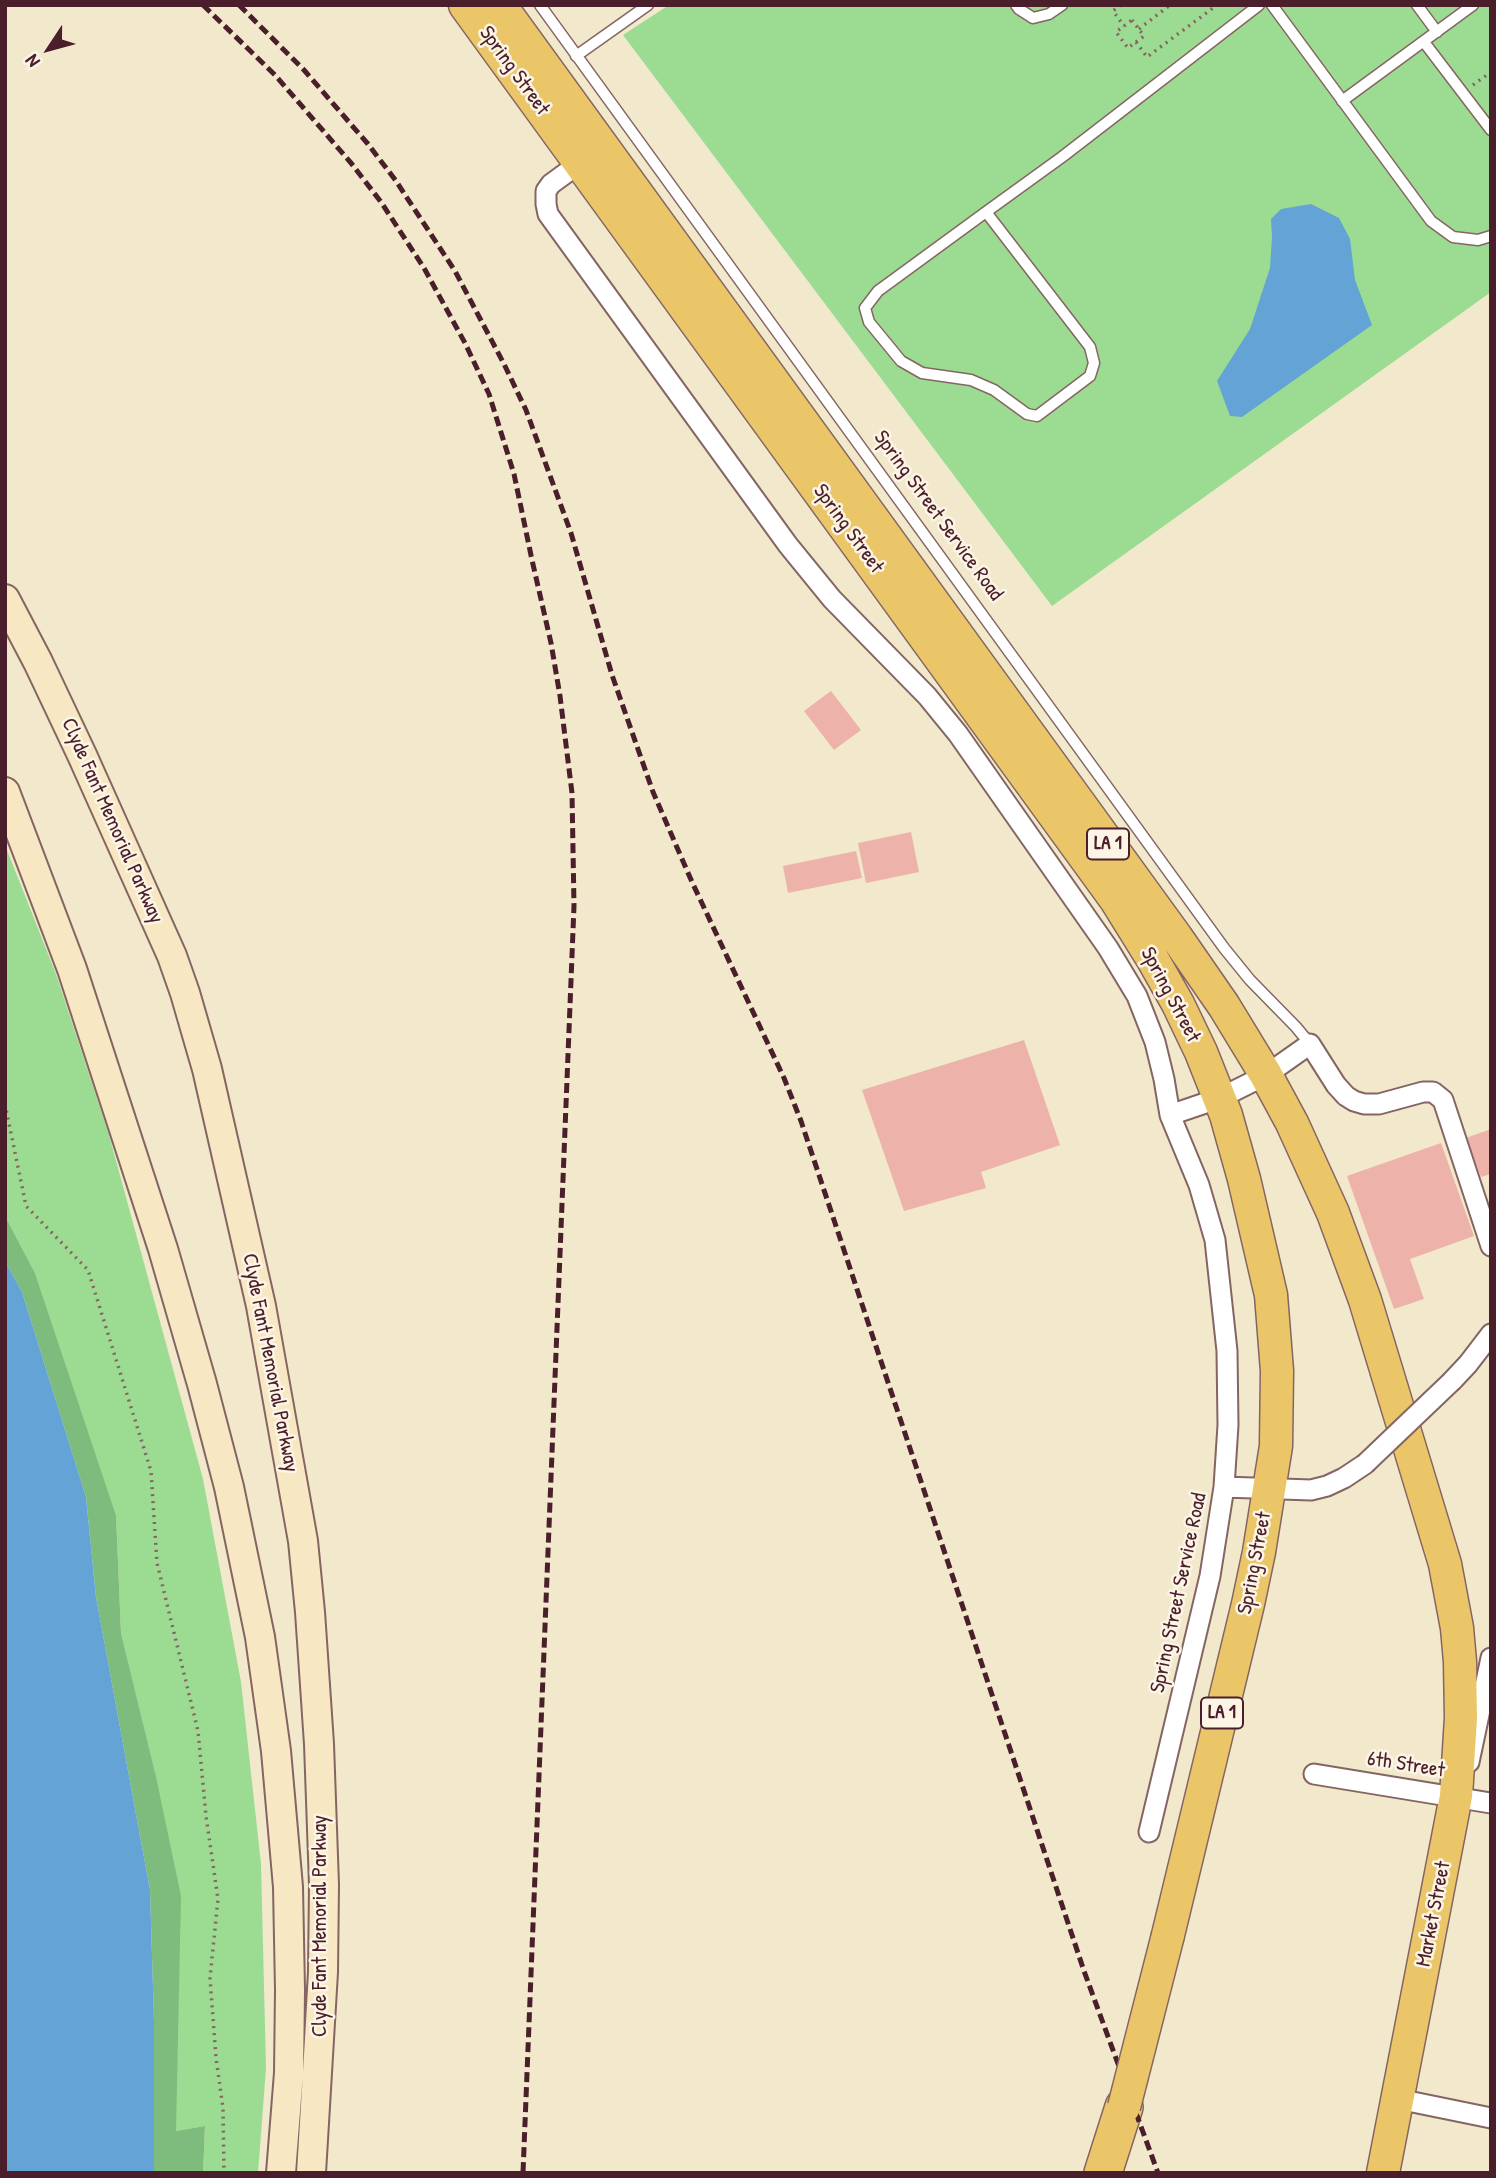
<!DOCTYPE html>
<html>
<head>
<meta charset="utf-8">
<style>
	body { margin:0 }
	#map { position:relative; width:1496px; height:2178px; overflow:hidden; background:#f2e8cb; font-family:"Patrick Hand",sans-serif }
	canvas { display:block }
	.frame { position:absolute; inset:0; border:7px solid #4a1f2b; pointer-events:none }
	.north { position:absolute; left:14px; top:14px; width:70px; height:70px; -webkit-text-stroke:5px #fcf5e5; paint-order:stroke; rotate:234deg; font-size:19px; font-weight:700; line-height:28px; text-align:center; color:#4a1f2b }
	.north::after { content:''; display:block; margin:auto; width:24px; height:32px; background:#4a1f2b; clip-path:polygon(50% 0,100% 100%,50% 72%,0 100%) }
</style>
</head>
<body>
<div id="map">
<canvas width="1496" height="2178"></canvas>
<div class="frame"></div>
<div class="north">N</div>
</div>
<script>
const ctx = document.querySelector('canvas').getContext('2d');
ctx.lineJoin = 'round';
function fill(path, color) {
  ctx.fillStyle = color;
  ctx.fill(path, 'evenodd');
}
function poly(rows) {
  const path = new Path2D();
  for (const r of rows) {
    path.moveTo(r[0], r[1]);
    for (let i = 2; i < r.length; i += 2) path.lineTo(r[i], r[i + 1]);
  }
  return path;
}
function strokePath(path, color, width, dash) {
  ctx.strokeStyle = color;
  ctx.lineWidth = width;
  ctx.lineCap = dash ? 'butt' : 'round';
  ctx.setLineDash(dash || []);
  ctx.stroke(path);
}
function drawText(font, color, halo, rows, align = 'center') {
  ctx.font = font + ' "Patrick Hand",sans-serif';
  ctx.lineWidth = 5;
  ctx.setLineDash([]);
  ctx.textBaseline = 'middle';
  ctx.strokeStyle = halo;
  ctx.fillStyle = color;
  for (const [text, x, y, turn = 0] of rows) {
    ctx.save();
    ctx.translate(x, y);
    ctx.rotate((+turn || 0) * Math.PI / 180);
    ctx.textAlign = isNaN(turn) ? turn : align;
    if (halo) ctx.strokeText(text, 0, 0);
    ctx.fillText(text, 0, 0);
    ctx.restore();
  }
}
fill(poly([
	[669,5,1491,5,1491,292,1052,606,623,35],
	[5,845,56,974,109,1135,203,1479,241,1682,261,1864,266,2068,258,2173,203,2173,205,2126,176,2131,155,1772,121,1633,116,1515,35,1273,5,1216]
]), '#9cdc92');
fill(poly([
	[5,1216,35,1273,116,1515,121,1633,155,1772,181,1896,176,2131,205,2126,203,2173,154,2173,154,2021,150,1890,96,1597,86,1497,22,1292,5,1261]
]), '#7dbc7c');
fill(poly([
	[1311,204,1339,218,1350,239,1355,280,1372,325,1242,417,1230,416,1217,381,1250,329,1270,268,1272,237,1271,219,1281,209],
	[5,1261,22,1292,86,1497,96,1597,150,1890,154,2021,154,2173,5,2173]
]), '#63a3d6');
fill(poly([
	[831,691,861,730,834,750,804,711],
	[911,832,919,872,866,883,858,843],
	[856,851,862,878,788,893,783,866],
	[1024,1040,1060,1145,981,1172,986,1188,904,1211,862,1090],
	[1491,1129,1491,1174,1481,1177,1466,1138],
	[1441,1143,1474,1236,1410,1259,1424,1299,1394,1309,1347,1176]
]), '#edb3ab');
const lane = poly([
	[540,5,1224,948,1250,980,1296,1027,1310,1044],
	[1016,5,1019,9,1033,18,1049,14,1062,5],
	[1272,5,1431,221,1453,237,1478,240,1491,236],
	[1417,5,1437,32],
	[1424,42,1491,130],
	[576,56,648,5],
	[1342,101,1473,5],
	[986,212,1090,347,1094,363,1090,376,1037,416,1027,414,994,390,971,380,922,373,901,361,869,322,865,308,878,291,986,212,1062,157,1259,5]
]);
const street = poly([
	[588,157,551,184,546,191,546,204,548,214,788,545,832,599,927,696,958,734,1108,948,1137,996,1155,1042,1164,1079,1170,1115,1199,1185,1215,1240,1227,1351,1228,1425,1224,1487,1210,1576,1149,1832],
	[1170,1115,1220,1098,1266,1075,1310,1044,1336,1085,1346,1096,1354,1101,1364,1104,1379,1104,1423,1092,1433,1092,1443,1100,1491,1246],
	[1452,1381,1468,1364,1491,1334],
	[1224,1487,1311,1490,1327,1486,1344,1478,1365,1464],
	[1469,1762,1491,1658],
	[1314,1774,1491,1803],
	[1398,2099,1491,2118]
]);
const secondary = poly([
	[5,599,38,662,82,755,172,956,185,993,207,1069,261,1306,303,1541,310,1612,319,1744,324,1885,323,1972,311,2173],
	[5,792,72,969,163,1249,202,1384,229,1487,260,1637,276,1751,288,1887,290,1990,289,2073,281,2173]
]);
const primary = poly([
	[465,5,1116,900,1152,958,1178,1004,1201,1052,1226,1115,1244,1179,1271,1295,1277,1371,1276,1446,1259,1552,1248,1604,1168,1935],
	[500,5,1177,938,1224,1006,1266,1075,1292,1123,1333,1213,1365,1300,1445,1564,1457,1628,1460,1662,1461,1718,1456,1796,1383,2173]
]);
const highway = poly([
	[1103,2173,1124,2107]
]);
strokePath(lane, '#856563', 13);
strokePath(street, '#856563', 23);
strokePath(secondary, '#856563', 32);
strokePath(primary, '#856563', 35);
strokePath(highway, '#856563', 40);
strokePath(poly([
	[1121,5,1113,11,1124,26],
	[1132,20,1144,36,1128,48,1116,32,1132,20],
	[1139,29,1170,5],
	[1136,42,1147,57,1217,5],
	[1473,85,1491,72],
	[5,1104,26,1206,88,1270,151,1471,157,1563,198,1731,206,1816,218,1899,210,1978,216,2058,223,2108,224,2173]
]), '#856563', 3.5, [2, 5]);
strokePath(lane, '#fff', 10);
strokePath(street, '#fff', 19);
strokePath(secondary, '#f7e8c3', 28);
strokePath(primary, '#ebc669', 32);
strokePath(highway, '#ebc669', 37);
strokePath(poly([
	[203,5,275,75,351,163,381,202,424,268,465,343,489,394,514,474,532,560,551,643,560,696,572,793,574,906,523,2173],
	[239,5,304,70,368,144,396,181,455,271,504,364,526,410,571,533,612,675,653,792,692,882,784,1078,801,1121,1084,1971,1158,2173]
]), '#4a1f2b', 5, [10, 5]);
const streetBridge = poly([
	[1365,1464,1452,1381]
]);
const primaryBridge = poly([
	[1124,2107,1168,1935]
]);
strokePath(streetBridge, '#856563', 23, []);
strokePath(primaryBridge, '#856563', 35, []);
strokePath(streetBridge, '#fff', 19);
strokePath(primaryBridge, '#ebc669', 32);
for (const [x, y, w] of [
	[1108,844,42],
	[1222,1713,42]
]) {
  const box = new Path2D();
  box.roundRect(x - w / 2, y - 15.5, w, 31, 5);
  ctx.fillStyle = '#fcf5e5';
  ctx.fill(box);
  strokePath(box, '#4a1f2b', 2);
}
drawText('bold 19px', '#4a1f2b', null, [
	["LA 1",1108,844],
	["LA 1",1222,1713]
]);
drawText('21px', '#4a1f2b', '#fcf5e5', [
	["Spring Street",514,71,54],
	["Spring Street Service Road",938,516,54],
	["Spring Street",848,529,54],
	["Clyde Fant Memorial Parkway",112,821,66],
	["Spring Street",1170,995,62],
	["Clyde Fant Memorial Parkway",270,1363,79],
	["Spring Street",1255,1563,-79],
	["Spring Street Service Road",1179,1593,-78],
	["6th Street",1406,1765,9],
	["Market Street",1434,1914,-79],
	["Clyde Fant Memorial Parkway",320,1926,-90]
]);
</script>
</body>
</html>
